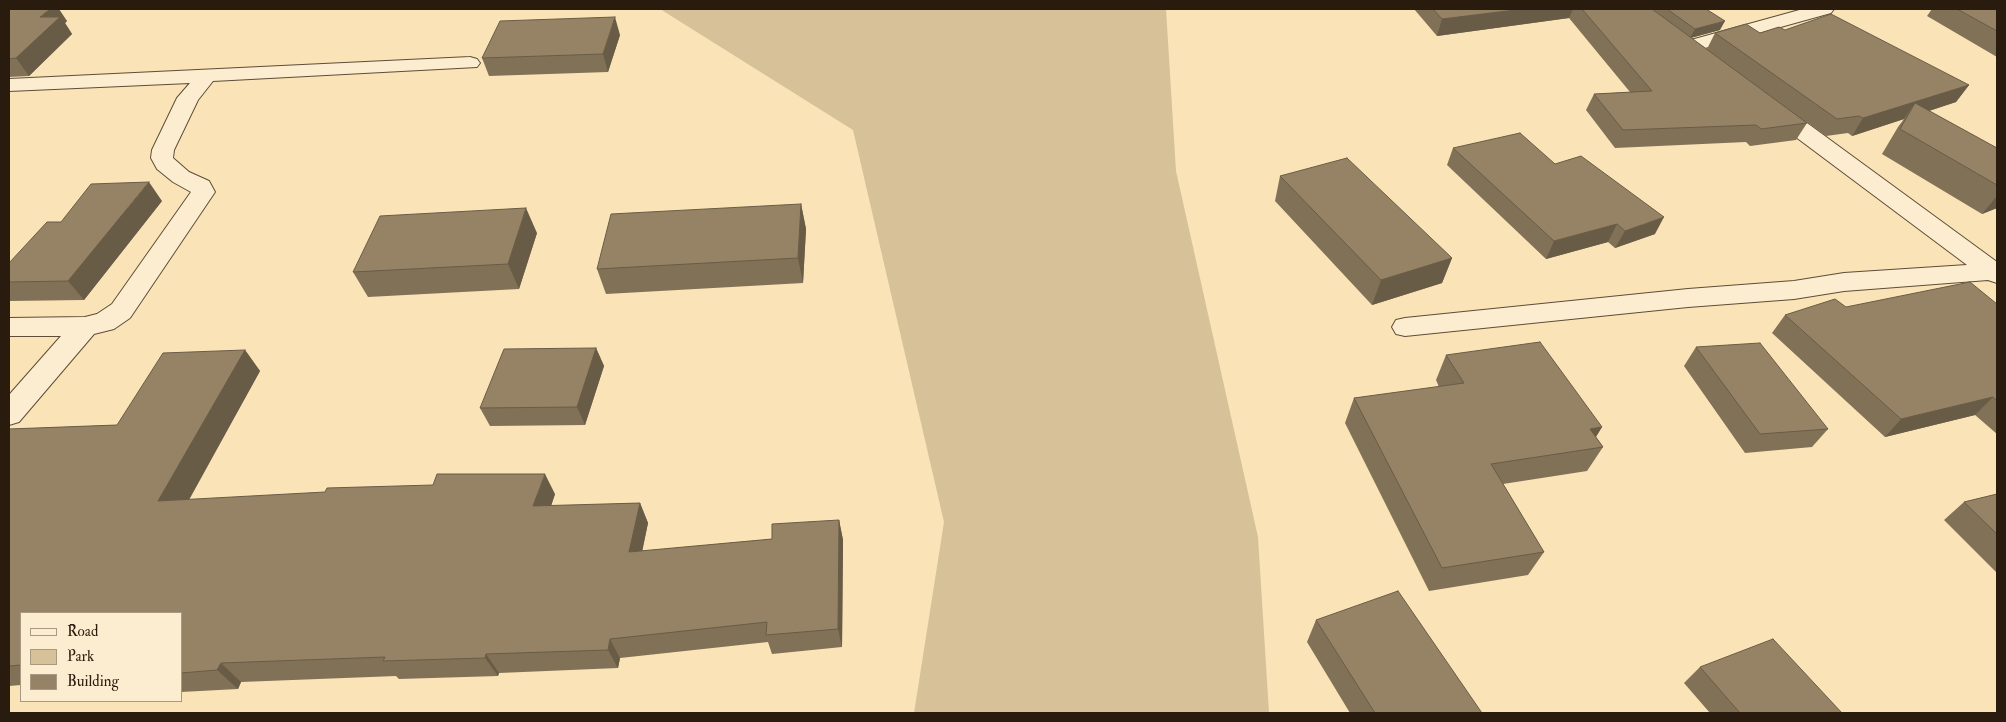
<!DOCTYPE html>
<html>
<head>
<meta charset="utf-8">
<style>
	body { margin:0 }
	#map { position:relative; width:2006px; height:722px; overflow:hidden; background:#fae3b6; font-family:"IM FELL Double Pica",serif }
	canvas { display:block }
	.frame { position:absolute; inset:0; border:10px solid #291b0d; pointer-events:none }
	.legend { position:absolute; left:20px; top:612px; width:162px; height:90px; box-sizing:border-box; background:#fcedd0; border:1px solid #a89982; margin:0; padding:6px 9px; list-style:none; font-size:15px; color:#291b0d }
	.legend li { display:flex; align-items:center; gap:10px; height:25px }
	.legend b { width:25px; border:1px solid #a89982 }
</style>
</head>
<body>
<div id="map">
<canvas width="2006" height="722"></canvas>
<div class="frame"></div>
<ul class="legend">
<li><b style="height:6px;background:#fcedd0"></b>Road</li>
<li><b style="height:14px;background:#d6c199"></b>Park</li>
<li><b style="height:14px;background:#968365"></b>Building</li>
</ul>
</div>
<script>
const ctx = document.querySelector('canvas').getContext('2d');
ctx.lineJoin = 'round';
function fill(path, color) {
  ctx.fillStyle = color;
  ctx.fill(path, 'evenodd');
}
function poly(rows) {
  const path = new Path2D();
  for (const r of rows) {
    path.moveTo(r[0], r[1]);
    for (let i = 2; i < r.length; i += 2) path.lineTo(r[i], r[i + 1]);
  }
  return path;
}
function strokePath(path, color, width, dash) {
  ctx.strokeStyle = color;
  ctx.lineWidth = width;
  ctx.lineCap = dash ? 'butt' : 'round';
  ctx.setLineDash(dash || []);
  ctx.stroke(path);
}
fill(poly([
	[660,9,1166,9,1176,171,1258,537,1269,713,914,713,944,522,853,130]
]), '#d6c199');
const minor = poly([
	[1803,9,1834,9,1831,13,1687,53,1680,51,1677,47,1680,43,1803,9],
	[470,57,477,59,480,63,477,67,213,81,198,100,174,150,173,158,189,172,209,181,215,192,130,318,114,329,94,334,19,422,9,425,9,395,61,336,9,336,9,318,85,317,97,314,112,304,191,192,173,182,157,169,151,158,152,150,177,98,190,83,9,91,9,79,470,57],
	[1773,103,1781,104,1997,262,1997,283,1988,280,1844,291,1794,299,1688,307,1405,336,1396,334,1392,327,1396,320,1405,318,1688,289,1794,281,1844,273,1967,265,1765,114,1762,109,1765,104,1773,103]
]);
strokePath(minor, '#5d4d37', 2);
fill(minor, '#fcedd0');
fill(poly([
	[9,9,67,21,65,23,72,34,29,76,9,77],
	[1414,9,1706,9,1720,30,1691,38,1707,49,1715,33,1760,33,1785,30,1969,85,1956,102,1929,111,1997,148,1997,208,1982,214,1882,154,1898,127,1904,119,1852,136,1848,133,1826,136,1793,112,1807,123,1796,140,1750,146,1746,142,1615,148,1586,110,1594,94,1630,92,1569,18,1437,36],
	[1932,9,1997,9,1997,57,1927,16],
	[620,35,608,72,489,76,482,58],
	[1453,148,1555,164,1655,234,1615,248,1608,242,1546,259,1447,165],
	[1280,176,1452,258,1442,283,1372,305,1275,201],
	[162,201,84,300,9,301,9,263,61,222],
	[801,204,806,229,803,283,606,294,597,269],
	[537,233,519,289,368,297,353,272],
	[1997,304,1997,434,1975,415,1885,437,1772,333,1785,315,1846,307],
	[1696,347,1828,429,1812,447,1745,453,1684,366],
	[596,348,604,366,585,425,490,426,480,408],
	[245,350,260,371,189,500,555,494,551,506,640,503,648,523,642,551,772,539,839,520,843,540,842,647,772,654,768,642,620,658,618,668,499,673,498,676,399,679,396,676,241,682,238,689,181,692,181,613,21,613,21,685,9,686,9,429,117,425],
	[1446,355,1602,427,1596,437,1603,447,1587,471,1503,484,1544,552,1528,575,1429,591,1345,423,1354,398,1439,387,1436,380],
	[1997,494,1997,573,1944,520,1964,502],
	[1316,620,1482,713,1350,713,1307,642],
	[1700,667,1842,713,1710,713,1684,683]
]), '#817157');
fill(poly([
	[50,9,59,9,67,21,65,23,72,34,29,76,16,58,40,17],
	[1523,9,1573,9,1569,18,1437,36,1442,19],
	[615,17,620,35,608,72,603,54],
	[1725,21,1720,30,1690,38,1695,29],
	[1969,85,1956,102,1907,118,1915,103,1904,119,1852,136,1863,118],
	[149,182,162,201,84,300,68,281],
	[1997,196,1997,208,1982,214],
	[801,204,806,229,803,283,798,258],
	[526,208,537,233,519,289,508,264],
	[1664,217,1655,234,1615,248,1625,231],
	[1617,224,1608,242,1546,259,1554,241],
	[1452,258,1442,283,1372,305,1381,280],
	[596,348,604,366,585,425,577,407],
	[245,350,260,371,177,521,158,501],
	[1993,397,1975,415,1885,437,1901,419],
	[1602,427,1588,449,1590,429],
	[545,474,555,494,544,527,533,506],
	[640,503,648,523,638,572,629,552],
	[839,520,843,540,842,647,838,629],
	[610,639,620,658,618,668,608,650],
	[486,654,499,673,498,676,485,658],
	[221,663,241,682,238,689,217,670]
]), '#695c47');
const building = poly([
	[9,9,50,9,40,17,60,17,16,58,9,59,9,9],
	[1433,9,1523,9,1442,19,1433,9],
	[1582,9,1652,9,1807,123,1761,129,1756,125,1623,130,1594,94,1652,91,1582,9],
	[1667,9,1706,9,1725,21,1695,29,1667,9],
	[1957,9,1997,9,1997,31,1957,9],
	[1831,14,1969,85,1863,118,1859,116,1837,119,1715,33,1746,24,1760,33,1779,27,1785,30,1831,14],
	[615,17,603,54,482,58,500,21,615,17],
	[1915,103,1997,148,1997,185,1900,129,1915,103],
	[1520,133,1555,164,1581,156,1664,217,1625,231,1617,224,1554,241,1453,148,1520,133],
	[1347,158,1452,258,1381,280,1280,176,1347,158],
	[149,182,68,281,9,282,9,263,47,222,61,222,91,184,149,182],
	[801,204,798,258,597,269,611,214,801,204],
	[526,208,508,264,353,272,380,216,526,208],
	[1970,282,1997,304,1997,401,1993,397,1901,419,1785,315,1835,299,1846,307,1970,282],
	[1540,342,1602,427,1590,429,1603,447,1491,464,1544,552,1442,568,1354,398,1464,383,1446,355,1540,342],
	[1760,343,1828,429,1760,434,1696,347,1760,343],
	[596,348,577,407,480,408,504,349,596,348],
	[245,350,158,501,325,492,327,488,433,485,437,474,545,474,533,506,640,503,629,552,772,539,772,524,839,520,838,629,766,635,767,622,610,639,608,650,486,654,485,658,383,661,385,657,221,663,217,670,181,673,181,613,21,613,21,665,9,666,9,429,117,425,163,353,245,350],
	[1997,494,1997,534,1964,502,1997,494],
	[1398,591,1482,713,1375,713,1316,620,1398,591],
	[1773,639,1842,713,1740,713,1700,667,1773,639]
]);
fill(building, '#968365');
strokePath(building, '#695c47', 1);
</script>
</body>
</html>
